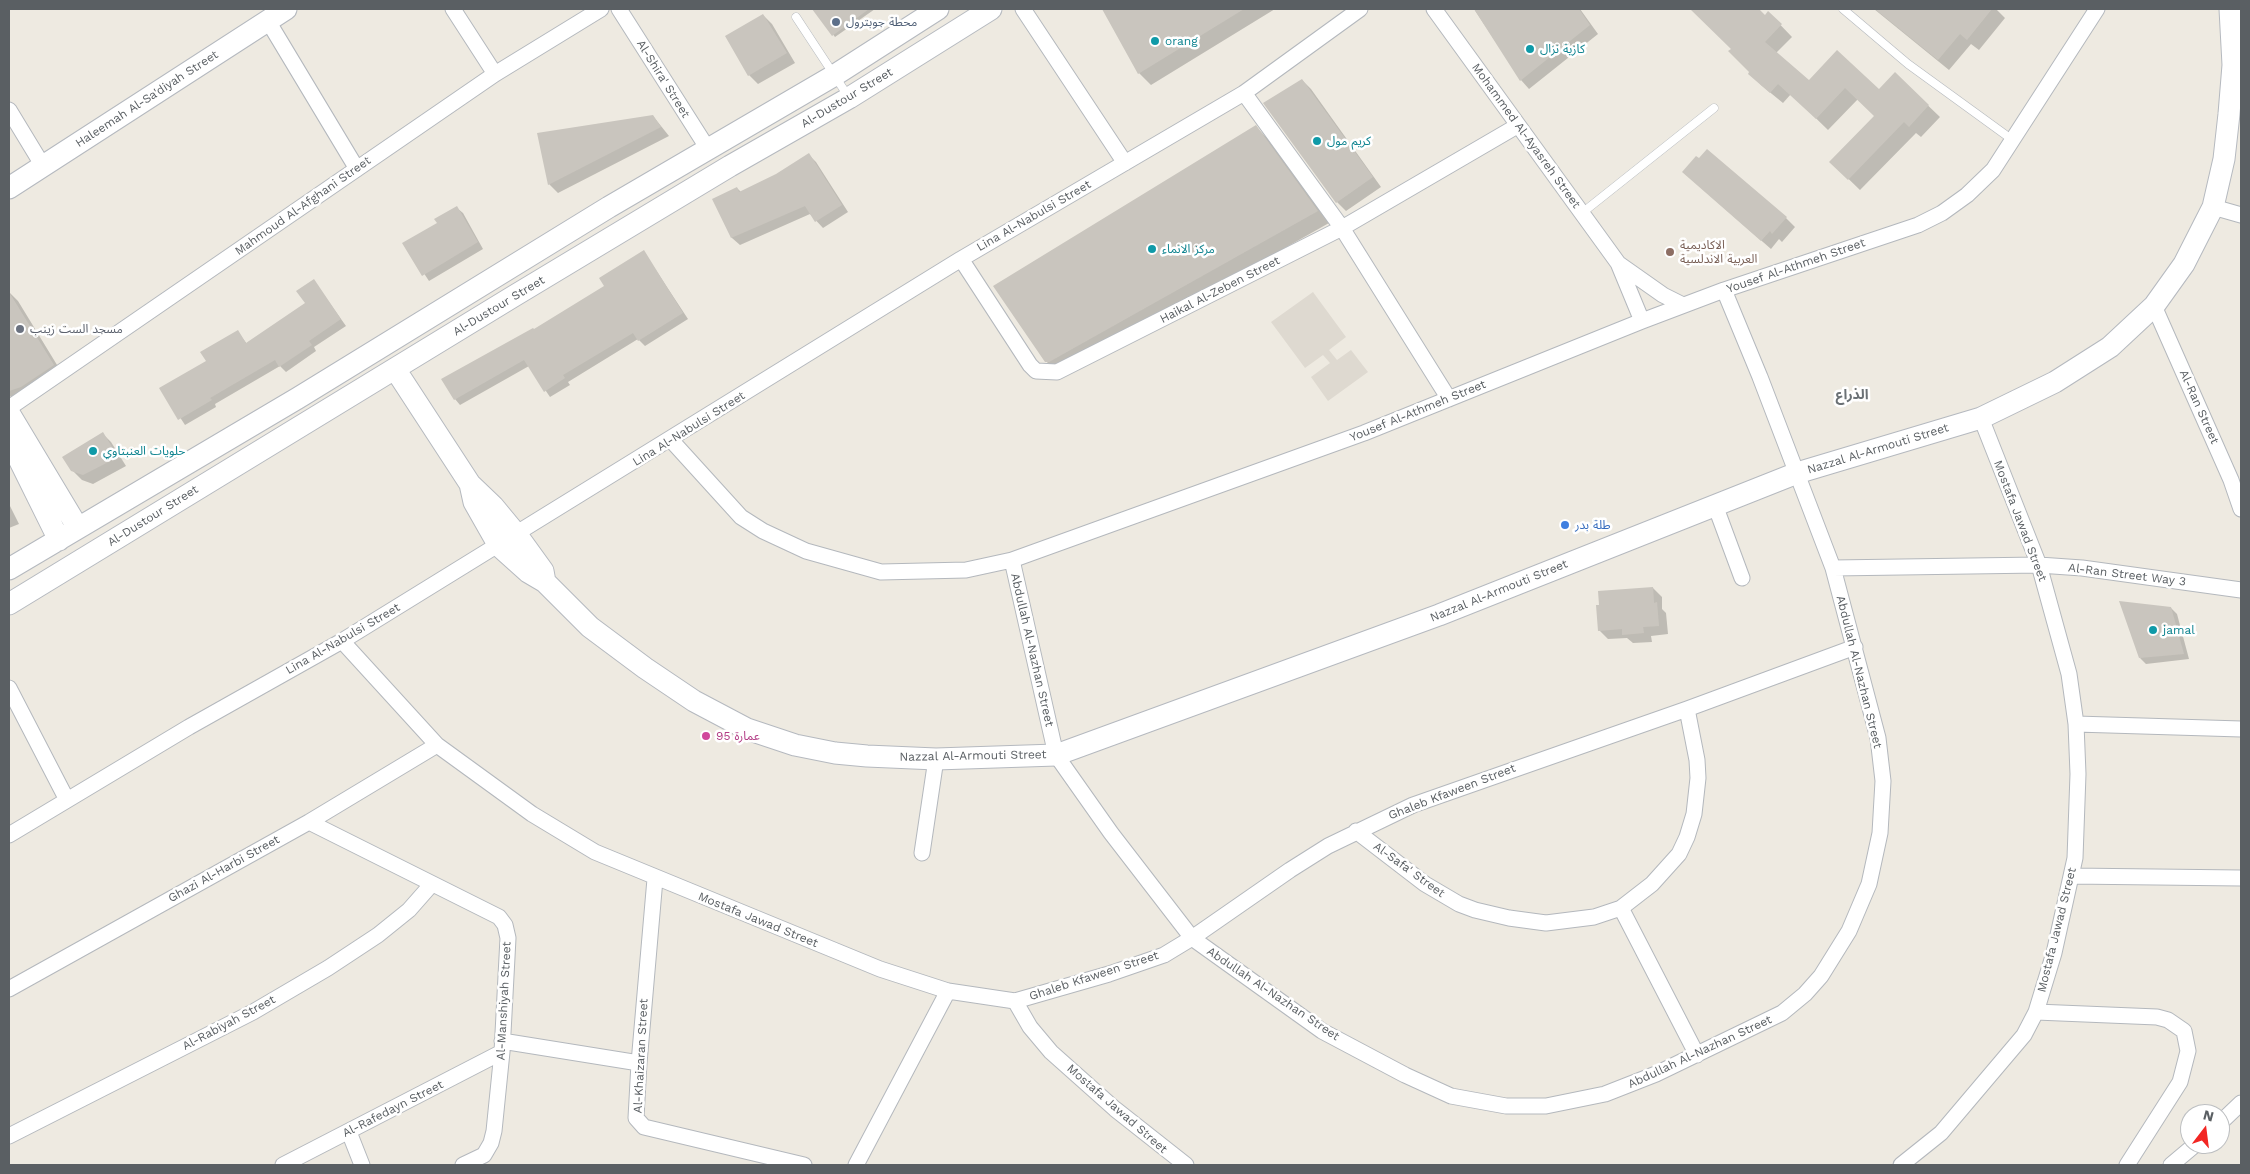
<!DOCTYPE html>
<html>
<head>
<meta charset="utf-8">
<style>
	body { margin:0 }
	#map { position:relative; width:2250px; height:1174px; overflow:hidden; background:#eeeae1; font-family:"Work Sans",sans-serif }
	canvas { display:block }
	.frame { position:absolute; inset:0; border:10px solid #5a5f63; pointer-events:none }
	.north { position:absolute; left:2180px; top:1104px; width:50px; height:50px; box-sizing:border-box; background:#fff; border:1px solid #bdbfc1; border-radius:50%; rotate:15deg; font-size:14px; font-weight:700; line-height:20px; text-align:center; color:#5a5f63 }
	.north::after { content:''; display:block; margin:auto; width:18px; height:22px; background:#f22623; clip-path:polygon(50% 0,100% 100%,50% 72%,0 100%) }
</style>
</head>
<body>
<div id="map">
<canvas width="2250" height="1174"></canvas>
<div class="frame"></div>
<div class="north">N</div>
</div>
<script>
const ctx = document.querySelector('canvas').getContext('2d');
ctx.lineJoin = 'round';
function fill(path, color) {
  ctx.fillStyle = color;
  ctx.fill(path, 'evenodd');
}
function poly(rows) {
  const path = new Path2D();
  for (const r of rows) {
    path.moveTo(r[0], r[1]);
    for (let i = 2; i < r.length; i += 2) path.lineTo(r[i], r[i + 1]);
  }
  return path;
}
function strokePath(path, color, width, dash) {
  ctx.strokeStyle = color;
  ctx.lineWidth = width;
  ctx.lineCap = dash ? 'butt' : 'round';
  ctx.setLineDash(dash || []);
  ctx.stroke(path);
}
function drawText(font, color, halo, rows, align = 'center') {
  ctx.font = font + ' "Work Sans","Noto Sans Arabic",sans-serif';
  ctx.lineWidth = 5;
  ctx.setLineDash([]);
  ctx.textBaseline = 'middle';
  ctx.strokeStyle = halo;
  ctx.fillStyle = color;
  for (const [text, x, y, turn = 0] of rows) {
    ctx.save();
    ctx.translate(x, y);
    ctx.rotate((+turn || 0) * Math.PI / 180);
    ctx.textAlign = isNaN(turn) ? turn : align;
    if (halo) ctx.strokeText(text, 0, 0);
    ctx.fillText(text, 0, 0);
    ctx.restore();
  }
}
fill(poly([
	[1313,292,1346,337,1329,350,1337,360,1351,350,1368,372,1328,401,1311,377,1330,363,1323,355,1305,368,1271,322]
]), '#ded9d0');
fill(poly([
	[814,9,875,9,835,37],
	[1104,9,1275,9,1151,85,1139,73],
	[1474,9,1580,9,1598,34,1529,89,1521,80],
	[1692,9,1757,9,1765,16,1769,13,1792,37,1776,53,1809,81,1879,91,1895,74,1940,117,1921,137,1916,133,1860,190,1831,162,1875,116,1858,99,1828,130,1791,94,1783,103,1761,85,1732,49],
	[1874,9,1996,9,2005,18,1979,50,1971,44,1949,70],
	[763,15,772,24,795,63,758,84,749,75,727,37],
	[1302,80,1311,89,1381,187,1346,211,1337,202],
	[653,116,669,136,558,193,549,184],
	[1255,126,1267,138,1329,223,1062,374,1058,374,1046,361],
	[809,155,816,162,848,212,823,228,810,214,740,245,732,238,714,199,737,188,741,192,777,176],
	[1683,172,1786,218,1795,227,1782,242,1779,239,1771,249],
	[457,208,463,213,483,249,429,281,404,243,438,224],
	[644,252,688,319,645,346,638,339,568,382,570,385,550,397,529,366,460,405,455,399,535,331,606,287],
	[314,281,346,326,314,347,316,351,286,372,280,366,215,404,216,407,185,425,161,388,208,361,238,332,247,344,306,304],
	[9,292,18,301,65,378,13,399,9,395],
	[102,433,111,442,126,466,93,484,82,480,72,470],
	[9,504,19,524,9,528],
	[1653,588,1662,597,1662,609,1666,613,1668,634,1651,636,1652,642,1633,643,1627,638,1608,639,1599,630,1601,606],
	[2171,608,2177,614,2189,659,2146,664,2140,658]
]), '#0003');
fill(poly([
	[812,9,869,9,832,36],
	[1102,9,1244,9,1138,74],
	[1474,9,1579,9,1590,25,1520,81],
	[1690,9,1759,9,1765,15,1768,11,1782,24,1765,42,1809,80,1837,50,1879,89,1895,72,1929,105,1909,127,1904,122,1848,180,1829,162,1874,116,1845,88,1816,119,1778,84,1770,93,1748,74,1749,72,1728,51,1731,49],
	[1875,9,1992,9,1967,40,1960,34,1938,60],
	[763,14,787,53,748,76,725,36],
	[1302,79,1373,177,1336,203,1263,103],
	[653,115,661,127,548,185,537,133],
	[1256,125,1318,211,1049,362,1045,362,993,286],
	[1707,149,1787,217,1772,234,1770,231,1761,241,1682,172,1696,156,1699,158],
	[809,153,842,205,815,222,805,206,731,238,712,199,737,187,739,192,776,174],
	[457,206,478,242,422,276,402,243,437,223,434,219],
	[644,250,683,313,638,341,633,333,563,375,565,378,544,392,524,360,454,400,441,379,533,328,534,329,604,286,599,278],
	[314,279,341,319,309,341,312,345,279,367,275,360,210,398,212,400,178,420,159,388,206,361,200,352,238,330,246,343,305,303,296,291],
	[9,292,54,365,21,387,9,391],
	[103,432,118,457,83,475,71,471,62,457],
	[1653,587,1654,603,1657,602,1659,626,1643,627,1644,633,1622,635,1622,629,1598,631,1596,605,1599,605,1598,591],
	[2119,601,2171,607,2184,654,2139,658]
]), '#c9c5be');
const lane = poly([
	[1843,9,1908,64,2014,141],
	[796,17,848,96],
	[1582,213,1714,108]
]);
const street = poly([
	[453,9,495,74],
	[619,9,708,149],
	[1023,9,1125,163],
	[1434,9,1618,263,1642,321],
	[268,21,357,169],
	[1244,93,1342,228,1449,399],
	[9,110,43,166],
	[2213,207,2241,215],
	[961,259,1030,365,1036,371,1057,372,1342,228,1517,126],
	[1619,264,1663,295,1683,305],
	[2154,306,2231,480,2241,509],
	[9,408,495,74,601,9],
	[671,440,741,517,763,531,806,551,881,572,966,570,1012,560,1364,433,1642,321,1724,290,1918,225,1942,213,1967,195,1993,170,2097,9],
	[1715,505,1742,578],
	[1012,560,1056,755,1111,833,1192,938,1322,1031,1405,1075,1451,1096,1506,1106,1546,1106,1605,1094,1656,1074,1782,1013,1805,994,1821,976,1849,931,1869,884,1880,833,1883,781,1878,738,1833,568,1760,377,1724,290],
	[1833,568,2039,565,2082,568,2241,590],
	[342,641,437,745,532,814,595,852,880,969,948,991,1015,1001,1109,974,1164,955,1192,938,1290,870,1328,846,1413,805,1687,709,1855,647],
	[9,688,67,800],
	[2076,724,2241,729],
	[309,822,499,917,505,925,508,938,502,1052,494,1131,491,1143,484,1155,463,1165],
	[1356,831,1425,884,1459,904,1475,910,1509,918,1546,923,1594,917,1621,908,1652,884,1679,854,1687,837,1694,814,1698,778,1697,760,1687,709],
	[9,835,189,727,342,641,961,259,1244,93,1360,9],
	[922,853,936,759],
	[2071,876,2241,878],
	[655,879,639,1063,636,1118,644,1127,804,1165],
	[1621,908,1697,1055],
	[9,989,309,822,437,745],
	[1015,1001,1030,1027,1051,1052,1115,1109,1186,1165],
	[2036,1012,2157,1017,2168,1020,2184,1031,2188,1051,2180,1082,2127,1165],
	[502,1041,639,1063],
	[2220,1123,2241,1103],
	[349,1132,362,1165],
	[9,1136,253,1012,328,968,378,935,409,910,431,885],
	[283,1165,502,1052],
	[856,1165,948,991],
	[1901,1165,1941,1133,2024,1035,2036,1012,2054,953,2075,858,2078,774,2076,724,2069,674,2039,565,1981,418],
	[2171,1165,2196,1144]
]);
const secondary = poly([
	[9,188,286,9],
	[395,369,470,484,493,506,517,535,543,571,545,582],
	[9,413,78,528],
	[9,439,59,540],
	[470,484,474,502,499,546,528,572,545,582,590,627,645,668,694,701,747,729,795,745,835,753,867,756,936,759,1056,755,1439,615,1797,473,1981,418,2055,382,2110,347,2154,306,2184,264,2213,207,2224,159,2229,114,2233,65,2230,9],
	[9,569,298,398,609,207,835,75,938,9],
	[9,604,514,296,730,166,849,98,991,9]
]);
strokePath(lane, '#b4b8bd', 9);
strokePath(street, '#b4b8bd', 17);
strokePath(secondary, '#b5b9bf', 23);
strokePath(lane, '#fff', 8);
strokePath(street, '#fff', 15);
strokePath(secondary, '#fff', 21);
for (const [x, y, r, color] of [
	[836,22,5,"#5c6f8a"],
	[1155,41,5,"#0f9aa8"],
	[1530,49,5,"#0f9aa8"],
	[1317,141,5,"#0f9aa8"],
	[1152,249,5,"#0f9aa8"],
	[1670,252,5,"#8d6e63"],
	[20,329,5,"#6b7280"],
	[93,451,5,"#0f9aa8"],
	[1565,525,5,"#3f7fe0"],
	[2153,630,5,"#0f9aa8"],
	[706,736,5,"#d1479c"]
]) {
  const dot = new Path2D();
  dot.arc(x, y, r, 0, 2 * Math.PI);
  ctx.fillStyle = color;
  ctx.fill(dot);
  strokePath(dot, '#fff', 2);
}
drawText('12px', '#4e5e75', '#fff', [
	["محطة جوبترول",846,22]
], 'left');
drawText('12px', '#0d838f', '#fff', [
	["orang",1165,41],
	["كازية نزال",1540,49],
	["كريم مول",1327,141],
	["مركز الانماء",1162,249],
	["حلويات العنبتاوي",103,451],
	["jamal",2163,630]
], 'left');
drawText('12px', '#5a5f63', '#fff', [
	["Al-Shira' Street",663,79,58],
	["Al-Dustour Street",847,98,-31],
	["Haleemah Al-Sa'diyah Street",147,99,-33],
	["Mohammed Al-Ayasreh Street",1526,136,54],
	["Mahmoud Al-Afghani Street",303,206,-35],
	["Lina Al-Nabulsi Street",1034,216,-30],
	["Yousef Al-Athmeh Street",1796,266,-19],
	["Haikal Al-Zeben Street",1220,290,-27],
	["Al-Dustour Street",499,306,-31],
	["Al-Ran Street",2199,407,66],
	["Yousef Al-Athmeh Street",1418,411,-22],
	["Lina Al-Nabulsi Street",689,429,-32],
	["Nazzal Al-Armouti Street",1878,449,-17],
	["Al-Dustour Street",153,516,-32],
	["Mostafa Jawad Street",2020,521,69],
	["Al-Ran Street Way 3",2127,575,7],
	["Nazzal Al-Armouti Street",1499,591,-22],
	["Lina Al-Nabulsi Street",343,639,-30],
	["Abdullah Al-Nazhan Street",1032,650,77],
	["Abdullah Al-Nazhan Street",1859,672,76],
	["Nazzal Al-Armouti Street",973,756,-1],
	["Ghaleb Kfaween Street",1452,792,-21],
	["Ghazi Al-Harbi Street",224,869,-29],
	["Al-Safa' Street",1409,870,36],
	["Mostafa Jawad Street",758,920,22],
	["Mostafa Jawad Street",2057,930,-76],
	["Ghaleb Kfaween Street",1094,976,-18],
	["Abdullah Al-Nazhan Street",1273,994,34],
	["Al-Manshiyah Street",504,1001,-87],
	["Al-Rabiyah Street",229,1023,-28],
	["Abdullah Al-Nazhan Street",1700,1052,-25],
	["Al-Khaizaran Street",641,1056,-87],
	["Al-Rafedayn Street",393,1109,-27],
	["Mostafa Jawad Street",1117,1109,41]
]);
drawText('12px', '#785e54', '#fff', [
	["الاكاديمية",1680,245],
	["العربية الاندلسية",1680,259]
], 'left');
drawText('12px', '#5b616d', '#fff', [
	["مسجد الست زينب",30,329]
], 'left');
drawText('12px', '#366cbe', '#fff', [
	["طلة بدر",1575,525]
], 'left');
drawText('12px', '#b23c85', '#fff', [
	["عمارة 95",716,736]
], 'left');
drawText('bold 14px', '#6b7175', '#fff', [
	["الذراع",1852,395]
]);
</script>
</body>
</html>
